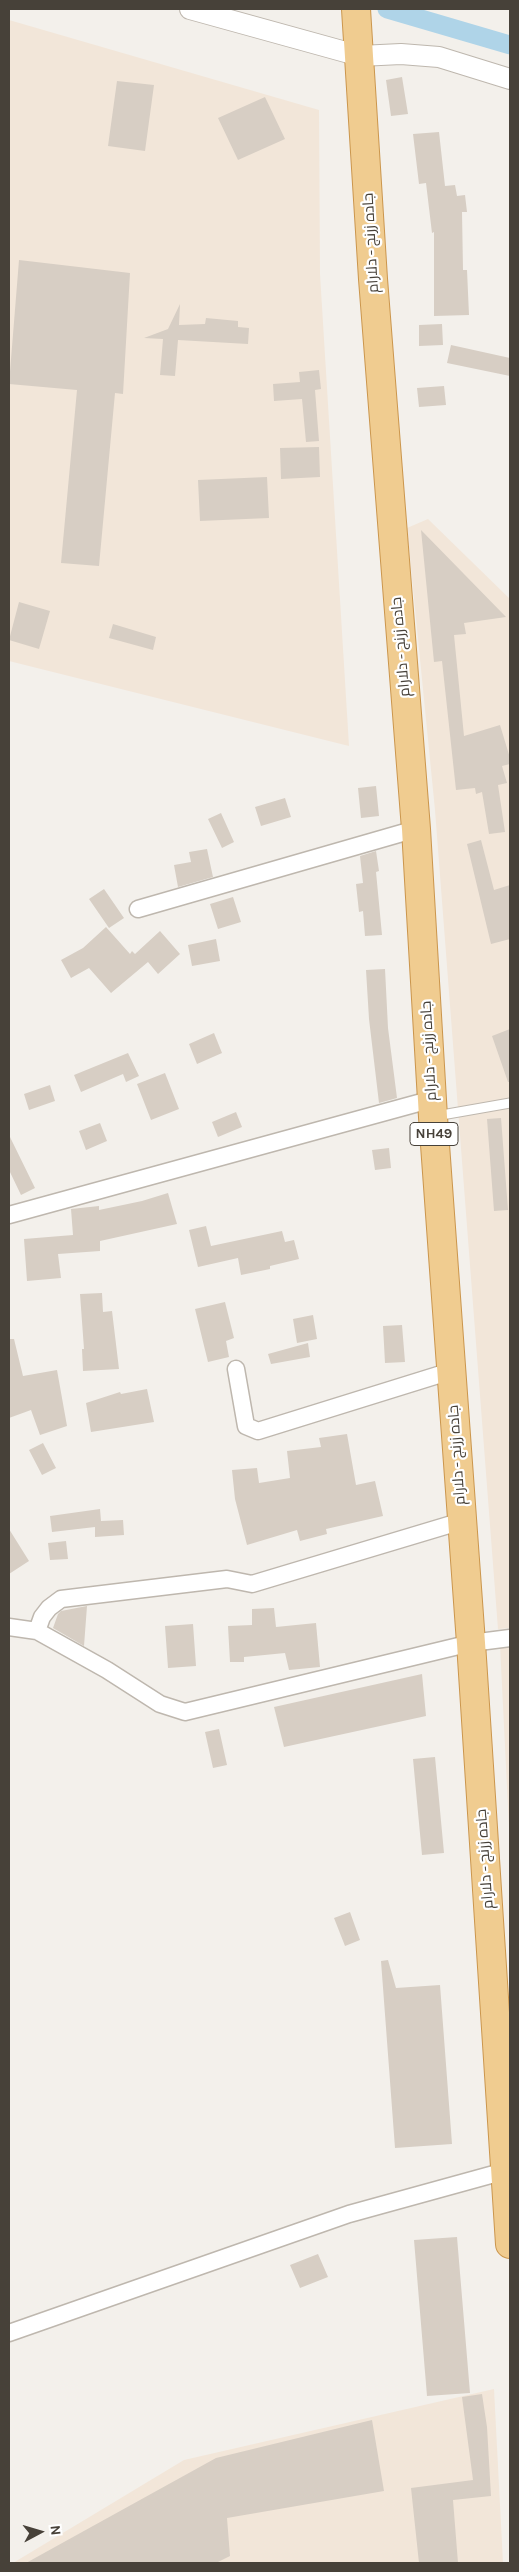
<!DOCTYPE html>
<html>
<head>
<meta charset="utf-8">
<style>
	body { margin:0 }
	#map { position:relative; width:519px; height:2572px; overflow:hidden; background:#f3f0eb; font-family:Karla,sans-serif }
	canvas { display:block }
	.frame { position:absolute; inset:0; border:10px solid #474139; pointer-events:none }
	.north { position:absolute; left:15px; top:2507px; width:50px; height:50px; -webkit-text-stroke:4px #fff; paint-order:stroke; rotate:84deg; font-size:14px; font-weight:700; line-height:20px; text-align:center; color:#474139 }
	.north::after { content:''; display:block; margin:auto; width:18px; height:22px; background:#474139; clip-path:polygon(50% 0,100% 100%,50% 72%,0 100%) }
</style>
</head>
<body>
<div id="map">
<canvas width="519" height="2572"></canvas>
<div class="frame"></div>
<div class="north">N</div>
</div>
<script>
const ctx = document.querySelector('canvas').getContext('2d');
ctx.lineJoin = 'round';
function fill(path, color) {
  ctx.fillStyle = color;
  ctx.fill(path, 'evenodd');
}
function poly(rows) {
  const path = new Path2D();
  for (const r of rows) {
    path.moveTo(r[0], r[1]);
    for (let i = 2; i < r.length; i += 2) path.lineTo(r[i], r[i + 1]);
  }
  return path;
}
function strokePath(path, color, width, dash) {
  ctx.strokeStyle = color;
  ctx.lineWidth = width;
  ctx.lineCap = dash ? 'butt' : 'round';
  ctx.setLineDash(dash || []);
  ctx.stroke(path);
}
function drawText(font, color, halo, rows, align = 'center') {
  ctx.font = font + ' Karla,Cairo,sans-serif';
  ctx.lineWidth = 4.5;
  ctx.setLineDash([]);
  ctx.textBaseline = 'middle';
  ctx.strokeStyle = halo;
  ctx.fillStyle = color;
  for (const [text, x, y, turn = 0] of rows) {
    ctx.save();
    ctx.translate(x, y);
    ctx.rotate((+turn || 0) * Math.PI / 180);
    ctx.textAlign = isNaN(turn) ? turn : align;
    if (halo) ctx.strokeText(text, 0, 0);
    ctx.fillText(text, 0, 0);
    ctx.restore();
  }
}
fill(poly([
	[9,20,319,110,320,274,349,746,9,661],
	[428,519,510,599,510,1628,498,1629,435,810,407,528],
	[510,1644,510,1848,500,1645],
	[494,2389,503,2563,13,2563,184,2460]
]), '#f2e6d9');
strokePath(poly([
	[387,9,510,45]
]), '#afd4e8', 19);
fill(poly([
	[402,77,408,114,391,116,386,80],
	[117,81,154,85,145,151,108,146],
	[265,97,285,139,238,160,218,118],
	[439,132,445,186,455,185,457,196,465,195,467,212,462,212,463,270,467,270,469,315,434,316,434,232,432,233,426,183,419,184,413,134],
	[19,260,130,273,123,394,115,393,99,566,61,563,77,390,9,384],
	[180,304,179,325,205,324,206,318,238,321,238,327,249,328,248,344,178,340,175,376,160,375,163,339,144,338,168,329],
	[442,324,443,345,419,346,419,325],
	[451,345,510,358,510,376,447,363],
	[319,370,321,389,315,390,319,441,306,442,302,399,274,401,273,384,300,382,299,372],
	[444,386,446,405,419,407,417,388],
	[319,447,320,477,281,479,280,448],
	[267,477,269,518,200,521,198,480],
	[421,530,506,617,464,623,466,634,454,635,464,736,500,725,510,758,510,764,502,766,507,783,498,785,505,832,489,834,482,792,476,794,475,788,456,790,442,661,434,662],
	[19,602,50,611,39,649,9,640],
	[113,624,156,637,153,650,109,638],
	[376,786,379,816,361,818,358,788],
	[285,798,291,817,261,826,255,807],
	[221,813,234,842,222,848,208,819],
	[481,840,494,890,510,885,510,939,491,944,467,844],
	[207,849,213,877,178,887,174,865,191,862,189,852],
	[376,851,379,871,376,872,382,935,365,936,363,911,359,912,356,884,363,883,360,856],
	[104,889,124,918,109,928,89,899],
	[233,897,241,922,218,929,210,904],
	[106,927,130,954,132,951,135,954,160,931,180,954,158,974,148,962,111,993,89,968,71,978,61,960,83,948],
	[216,939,220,961,192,966,188,945],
	[385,969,388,1028,397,1098,379,1103,369,1019,366,970],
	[510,1029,510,1082,508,1082,492,1036],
	[214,1033,222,1053,197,1064,189,1044],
	[128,1053,139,1076,126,1082,123,1074,81,1092,74,1075],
	[165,1073,179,1109,151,1120,137,1084],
	[50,1085,55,1101,29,1110,24,1094],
	[236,1112,242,1127,218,1137,212,1122],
	[501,1118,508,1210,494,1211,487,1119],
	[100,1123,107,1141,86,1150,79,1131],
	[9,1135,35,1188,21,1195,9,1170],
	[389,1148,391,1168,375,1170,372,1150],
	[168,1193,177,1224,100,1241,100,1251,58,1254,61,1278,27,1281,24,1239,73,1235,71,1209,99,1206,99,1210,142,1201],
	[206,1226,211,1246,282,1231,285,1242,294,1240,299,1259,270,1266,270,1269,241,1275,238,1258,198,1267,189,1230],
	[102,1293,103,1312,112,1311,119,1369,83,1371,82,1349,84,1349,80,1294],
	[225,1302,234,1338,226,1341,229,1357,208,1362,195,1309],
	[313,1315,317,1339,297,1343,293,1319],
	[402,1325,405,1362,385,1363,383,1326],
	[9,1339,14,1339,23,1376,57,1370,67,1426,40,1435,31,1410,9,1418],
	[308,1343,310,1357,271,1364,268,1354],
	[147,1389,154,1422,91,1432,86,1403,120,1392,121,1394],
	[347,1434,356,1485,375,1481,383,1516,326,1529,327,1534,300,1541,297,1530,247,1545,235,1499,232,1470,257,1468,259,1483,290,1478,287,1451,321,1447,319,1438],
	[43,1443,56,1468,42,1475,29,1450],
	[100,1509,101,1521,123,1520,124,1535,95,1537,95,1527,52,1532,50,1516],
	[9,1529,29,1561,9,1574],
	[66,1541,68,1559,50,1560,48,1543],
	[87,1606,84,1646,53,1628,58,1614,61,1611],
	[274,1608,276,1627,316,1623,320,1667,289,1670,285,1653,244,1657,244,1662,230,1662,228,1626,252,1625,252,1609],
	[193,1624,196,1666,168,1668,165,1626],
	[422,1674,426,1716,284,1747,274,1707],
	[219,1729,227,1765,213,1768,205,1732],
	[435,1757,444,1853,422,1855,413,1759],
	[350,1912,360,1940,345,1946,334,1918],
	[388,1960,396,1988,440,1985,452,2144,395,2148,381,1961],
	[457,2237,470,2393,427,2396,414,2240],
	[318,2254,328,2277,300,2288,290,2265],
	[482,2394,487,2427,491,2496,453,2500,458,2563,419,2563,411,2488,473,2480,462,2397],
	[372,2420,384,2491,227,2518,230,2556,216,2563,26,2563,216,2458]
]), '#d7cec4');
const service = poly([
	[436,1116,510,1103]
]);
const minor = poly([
	[138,909,416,829],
	[9,1215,433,1099],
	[236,1369,246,1426,258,1431,451,1371],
	[9,1627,37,1631,107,1670,160,1704,185,1712,471,1643,510,1638],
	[37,1631,42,1617,49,1608,61,1599,227,1579,252,1584,462,1521],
	[9,2333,349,2214,505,2171]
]);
const tertiary = poly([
	[190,9,360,56,401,54,439,57,510,79]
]);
const trunk = poly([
	[356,9,373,279,416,829,433,1117,471,1643,510,2244]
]);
strokePath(service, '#beb7ae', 11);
strokePath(minor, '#beb7ae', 19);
strokePath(tertiary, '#beb7ae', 22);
strokePath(trunk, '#cb964d', 30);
strokePath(service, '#fff', 9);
strokePath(minor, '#fff', 16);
strokePath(tertiary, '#fff', 20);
strokePath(trunk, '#f0cc90', 28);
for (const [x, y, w] of [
	[434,1134,48]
]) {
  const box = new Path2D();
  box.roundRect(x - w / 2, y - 11.5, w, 23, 4);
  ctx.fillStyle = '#fff';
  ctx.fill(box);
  strokePath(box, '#474139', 1);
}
drawText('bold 14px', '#474139', null, [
	["NH49",434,1134]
]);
drawText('15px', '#474139', '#fff', [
	["جاده زرنج - دلارام",371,243,-93],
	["جاده زرنج - دلارام",401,647,-95],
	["جاده زرنج - دلارام",429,1051,-93],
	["جاده زرنج - دلارام",457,1455,-94],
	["جاده زرنج - دلارام",485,1859,-94]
]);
</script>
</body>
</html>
